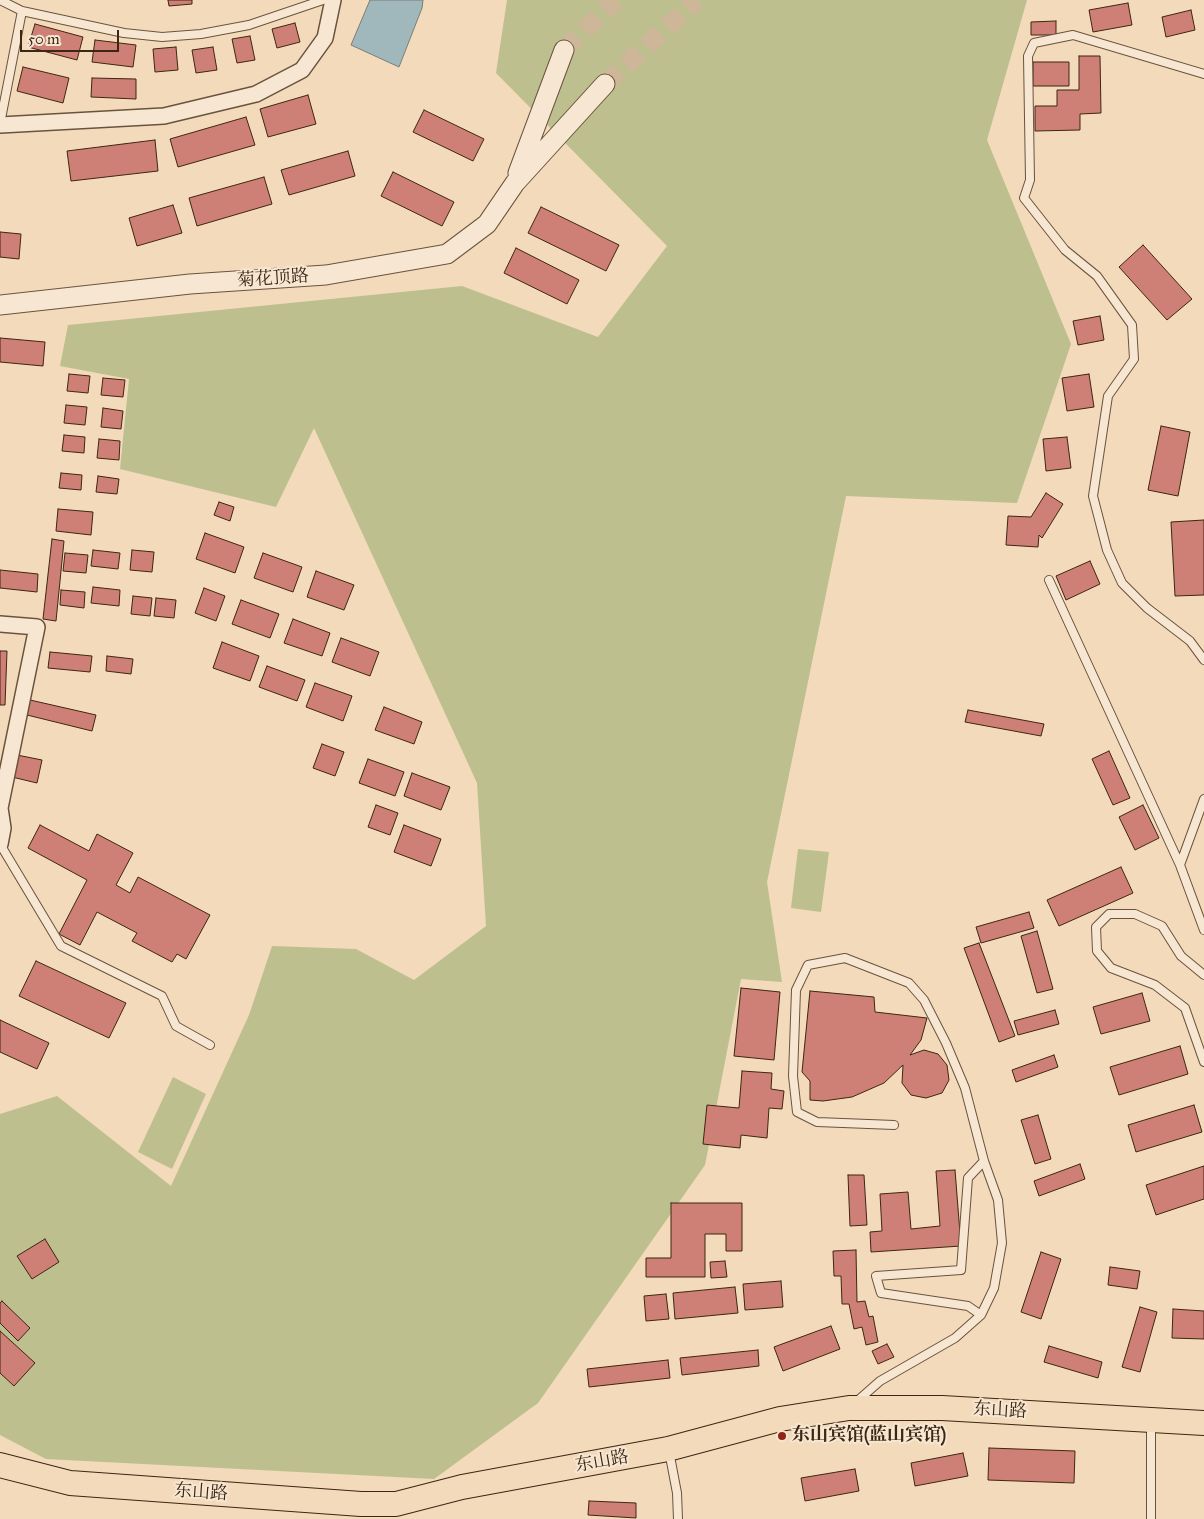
<!DOCTYPE html>
<html>
<head>
<meta charset="utf-8">
<style>
	body { margin:0 }
	#map { position:relative; width:1204px; height:1519px; overflow:hidden; background:#f2daba; font-family:"IM FELL Great Primer",serif }
	canvas { display:block }
	.scale { position:absolute; left:20px; top:30px; width:99px; height:22px; box-sizing:border-box; border:2px solid #3d2613; border-top:0; padding-left:6px; font-size:15px; line-height:18px; white-space:nowrap; color:#3d2613; -webkit-text-stroke:4px #f7e7d2; paint-order:stroke }
</style>
</head>
<body>
<div id="map">
<canvas width="1204" height="1519"></canvas>
<div class="scale">50 m</div>
</div>
<script>
const ctx = document.querySelector('canvas').getContext('2d');
ctx.lineJoin = 'round';
function fill(path, color) {
  ctx.fillStyle = color;
  ctx.fill(path, 'evenodd');
}
function poly(rows) {
  const path = new Path2D();
  for (const r of rows) {
    path.moveTo(r[0], r[1]);
    for (let i = 2; i < r.length; i += 2) path.lineTo(r[i], r[i + 1]);
  }
  return path;
}
function strokePath(path, color, width, dash) {
  ctx.strokeStyle = color;
  ctx.lineWidth = width;
  ctx.lineCap = dash ? 'butt' : 'round';
  ctx.setLineDash(dash || []);
  ctx.stroke(path);
}
function drawText(font, color, halo, rows, align = 'center') {
  ctx.font = font + ' "IM FELL Great Primer","Noto Serif SC",serif';
  ctx.lineWidth = 4;
  ctx.setLineDash([]);
  ctx.textBaseline = 'middle';
  ctx.strokeStyle = halo;
  ctx.fillStyle = color;
  for (const [text, x, y, turn = 0] of rows) {
    ctx.save();
    ctx.translate(x, y);
    ctx.rotate((+turn || 0) * Math.PI / 180);
    ctx.textAlign = isNaN(turn) ? turn : align;
    if (halo) ctx.strokeText(text, 0, 0);
    ctx.fillText(text, 0, 0);
    ctx.restore();
  }
}
fill(poly([
	[507,0,1027,0,987,140,1071,344,1017,503,846,496,767,882,782,982,741,979,705,1165,538,1403,434,1479,46,1459,0,1435,0,1114,57,1096,171,1186,249,1015,272,946,356,949,414,980,486,926,477,783,314,428,276,507,120,469,129,379,60,366,68,325,462,286,598,337,667,246,496,73],
	[798,849,829,852,821,912,791,908],
	[173,1077,206,1094,172,1169,138,1152]
]), '#bdbf8e');
const water = poly([
	[370,0,423,0,422,8,399,67,351,45,370,0]
]);
fill(water, '#a0b8bb');
strokePath(water, '#787e78', 1);
const building = poly([
	[168,0,192,0,192,4,169,6,168,0],
	[1128,3,1132,25,1093,32,1089,10,1128,3],
	[1191,10,1195,30,1166,37,1162,17,1191,10],
	[1056,21,1056,35,1031,35,1031,22,1056,21],
	[295,23,300,42,277,48,272,29,295,23],
	[35,24,83,37,77,60,28,47,35,24],
	[250,36,255,60,237,63,232,39,250,36],
	[95,40,136,45,133,67,92,62,95,40],
	[176,47,178,70,155,72,153,49,176,47],
	[213,47,217,70,196,73,192,50,213,47],
	[1079,56,1100,56,1101,113,1080,114,1080,130,1035,131,1035,106,1057,106,1057,90,1079,90,1079,56],
	[1033,62,1069,62,1069,86,1033,86,1033,62],
	[23,67,69,78,63,103,17,91,23,67],
	[92,78,136,79,136,99,91,97,92,78],
	[308,95,316,124,268,137,260,109,308,95],
	[424,110,484,139,473,161,413,132,424,110],
	[246,117,255,145,178,167,170,139,246,117],
	[155,140,158,171,71,181,67,151,155,140],
	[348,151,355,176,289,195,281,170,348,151],
	[393,172,454,202,442,226,381,196,393,172],
	[264,177,272,204,197,226,189,198,264,177],
	[173,205,182,233,137,246,129,218,173,205],
	[541,207,619,245,606,271,528,233,541,207],
	[0,232,21,234,19,259,0,257,0,232],
	[1143,245,1192,299,1167,320,1119,267,1143,245],
	[516,248,579,280,567,304,504,273,516,248],
	[1100,316,1104,340,1078,345,1073,321,1100,316],
	[0,338,45,342,43,366,0,362,0,338],
	[69,374,90,376,88,393,67,391,69,374],
	[1089,374,1094,407,1067,411,1062,378,1089,374],
	[103,378,125,380,123,397,101,395,103,378],
	[66,405,87,407,85,425,64,423,66,405],
	[103,408,123,411,121,429,101,427,103,408],
	[1161,426,1190,432,1178,496,1148,490,1161,426],
	[64,435,85,437,84,453,62,451,64,435],
	[1067,437,1071,468,1046,471,1043,439,1067,437],
	[99,439,120,441,119,460,97,458,99,439],
	[61,473,82,475,81,490,59,488,61,473],
	[98,476,119,479,117,494,96,492,98,476],
	[1046,493,1063,504,1042,538,1039,535,1038,547,1006,545,1008,516,1031,517,1046,493],
	[219,502,234,507,230,521,214,515,219,502],
	[58,509,93,512,91,535,56,531,58,509],
	[1204,520,1204,595,1175,596,1171,522,1204,520],
	[205,533,244,547,235,573,196,559,205,533],
	[52,539,64,541,56,621,43,619,52,539],
	[93,550,120,553,118,569,91,566,93,550],
	[132,550,154,552,152,572,130,570,132,550],
	[65,553,88,555,86,573,63,571,65,553],
	[263,553,302,567,293,592,254,578,263,553],
	[1090,561,1100,584,1066,600,1056,576,1090,561],
	[0,570,38,574,37,592,0,588,0,570],
	[316,571,354,585,344,610,307,597,316,571],
	[93,587,120,590,119,606,91,603,93,587],
	[204,588,225,596,216,621,195,613,204,588],
	[61,590,85,592,84,608,60,605,61,590],
	[133,596,152,598,150,616,131,614,133,596],
	[156,598,176,600,174,618,154,616,156,598],
	[241,600,279,614,270,638,232,624,241,600],
	[293,619,330,633,322,656,284,643,293,619],
	[341,638,379,652,370,676,332,662,341,638],
	[222,642,259,656,250,681,213,668,222,642],
	[0,651,7,651,5,705,0,705,0,651],
	[50,652,92,656,90,672,48,668,50,652],
	[107,656,133,659,131,674,106,671,107,656],
	[267,666,305,680,297,701,259,687,267,666],
	[315,683,352,696,343,721,306,707,315,683],
	[30,700,96,715,92,731,27,715,30,700],
	[384,707,422,722,414,744,375,730,384,707],
	[968,710,1044,724,1041,736,965,722,968,710],
	[322,744,344,752,335,776,313,768,322,744],
	[1109,751,1130,798,1113,805,1092,759,1109,751],
	[17,755,42,760,37,783,12,777,17,755],
	[368,759,404,772,395,796,359,783,368,759],
	[412,773,450,787,441,810,404,796,412,773],
	[376,805,398,813,390,835,368,827,376,805],
	[1143,805,1159,838,1135,850,1119,817,1143,805],
	[40,825,89,851,97,834,133,853,116,885,130,893,138,877,210,915,186,959,177,954,172,962,132,941,137,933,97,912,80,945,59,934,87,880,28,848,40,825],
	[404,825,441,839,431,866,394,852,404,825],
	[1121,867,1133,893,1059,926,1047,900,1121,867],
	[1029,912,1034,928,981,943,976,927,1029,912],
	[1037,931,1053,989,1037,993,1021,936,1037,931],
	[979,943,1015,1036,999,1042,964,948,979,943],
	[36,961,126,1003,109,1038,19,996,36,961],
	[741,988,780,992,774,1060,734,1056,741,988],
	[810,991,874,997,875,1012,927,1018,921,1040,910,1055,924,1050,938,1054,947,1065,949,1080,942,1093,926,1098,911,1095,902,1083,903,1065,884,1083,852,1097,823,1101,810,1100,810,1081,802,1072,810,991],
	[1142,993,1150,1021,1101,1034,1093,1007,1142,993],
	[1055,1010,1059,1024,1018,1035,1014,1021,1055,1010],
	[0,1020,49,1043,37,1069,0,1052,0,1020],
	[1180,1046,1188,1074,1119,1095,1110,1067,1180,1046],
	[1054,1055,1058,1067,1016,1082,1012,1070,1054,1055],
	[742,1071,772,1073,771,1089,784,1091,782,1109,769,1108,767,1138,741,1135,740,1148,703,1144,707,1105,739,1108,742,1071],
	[1194,1105,1202,1132,1136,1152,1128,1125,1194,1105],
	[1038,1115,1051,1159,1035,1164,1021,1120,1038,1115],
	[1080,1164,1085,1179,1039,1196,1034,1181,1080,1164],
	[1204,1166,1204,1199,1156,1215,1146,1185,1204,1166],
	[955,1170,961,1246,871,1252,870,1232,882,1231,880,1194,908,1192,911,1229,940,1226,936,1171,955,1170],
	[848,1175,864,1175,867,1225,850,1226,848,1175],
	[671,1203,742,1203,742,1251,726,1251,726,1234,705,1234,705,1277,646,1277,646,1258,671,1258,671,1203],
	[45,1239,59,1262,32,1279,17,1256,45,1239],
	[856,1250,857,1302,865,1301,869,1317,873,1316,878,1342,866,1345,862,1327,854,1329,849,1304,842,1304,841,1276,834,1276,833,1251,856,1250],
	[1041,1252,1061,1259,1041,1319,1021,1312,1041,1252],
	[725,1261,727,1277,711,1278,710,1262,725,1261],
	[1110,1267,1140,1271,1137,1289,1108,1285,1110,1267],
	[781,1281,783,1307,745,1310,743,1284,781,1281],
	[735,1287,738,1313,675,1319,673,1293,735,1287],
	[666,1294,669,1319,646,1321,644,1296,666,1294],
	[2,1301,30,1328,18,1341,0,1323,0,1303,2,1301],
	[1140,1307,1157,1312,1140,1372,1122,1367,1140,1307],
	[1173,1309,1204,1311,1204,1339,1172,1338,1173,1309],
	[831,1326,840,1349,783,1371,774,1347,831,1326],
	[0,1331,35,1363,14,1386,0,1373,0,1331],
	[887,1344,894,1357,878,1364,872,1351,887,1344],
	[1049,1346,1102,1362,1098,1378,1044,1362,1049,1346],
	[758,1350,759,1366,682,1375,680,1358,758,1350],
	[668,1360,670,1378,589,1387,587,1369,668,1360],
	[989,1448,1075,1451,1074,1483,988,1480,989,1448],
	[963,1453,968,1476,915,1486,911,1463,963,1453],
	[855,1469,859,1491,805,1501,801,1478,855,1469],
	[589,1501,636,1503,636,1518,588,1515,589,1501]
]);
fill(building, '#ce7f76');
strokePath(building, '#3d2613', 1);
strokePath(poly([
	[564,50,616,0],
	[605,84,697,0]
]), '#ceb699', 19, [19, 9]);
const service = poly([
	[0,0,22,11,124,33,162,37,201,34,249,25,323,0],
	[1204,74,1073,35,1034,43,1028,56,1030,180,1024,198,1065,250,1097,276,1132,325,1134,359,1108,396,1093,496,1107,550,1122,583,1147,608,1190,641,1204,660],
	[0,124,22,11],
	[1049,580,1180,865,1204,930],
	[0,844,61,946,162,996,176,1026,210,1045],
	[1180,865,1204,799],
	[1204,975,1181,956,1162,926,1135,914,1109,914,1096,927,1097,951,1111,968,1155,985,1185,1008,1204,1062],
	[981,1315,968,1306,881,1293,876,1276,961,1270,968,1178,984,1161],
	[855,1403,880,1381,955,1338,981,1315,994,1288,1002,1243,998,1200,984,1161,965,1088,946,1043,924,1000,909,983,845,958,808,965,796,990,793,1076,797,1112,817,1122,894,1125],
	[669,1451,677,1493,678,1519],
	[1151,1519,1151,1424]
]);
const minor = poly([
	[0,125,164,116,256,94,302,70,325,38,333,0],
	[0,624,37,627,0,808,3,828,0,844]
]);
const tertiary = poly([
	[518,173,564,50],
	[0,305,190,284,326,275,447,254,487,224,515,183,605,84]
]);
const primary = poly([
	[0,1465,70,1483,361,1504,396,1504,462,1487,668,1449,780,1419,849,1408,942,1408,1204,1423]
]);
strokePath(service, '#6a533d', 10);
strokePath(minor, '#6a533d', 18);
strokePath(tertiary, '#6a533d', 21);
strokePath(primary, '#3d2613', 26);
strokePath(service, '#f7e7d2', 8);
strokePath(minor, '#f7e7d2', 15);
strokePath(tertiary, '#f7e7d2', 19);
strokePath(primary, '#f2daba', 24);
for (const [x, y, r, color] of [
	[782,1436,5,"#8f2418"]
]) {
  const dot = new Path2D();
  dot.arc(x, y, r, 0, 2 * Math.PI);
  ctx.fillStyle = color;
  ctx.fill(dot);
  strokePath(dot, '#f7e7d2', 2);
}
drawText('18px', '#3d2613', '#f7e7d2', [
	["菊花顶路",273,279,-4],
	["东山路",1000,1411,3],
	["东山路",602,1462,-10],
	["东山路",201,1493,4]
]);
drawText('bold 18px', '#3d2613', '#f7e7d2', [
	["东山宾馆(蓝山宾馆)",792,1436]
], 'left');
</script>
</body>
</html>
